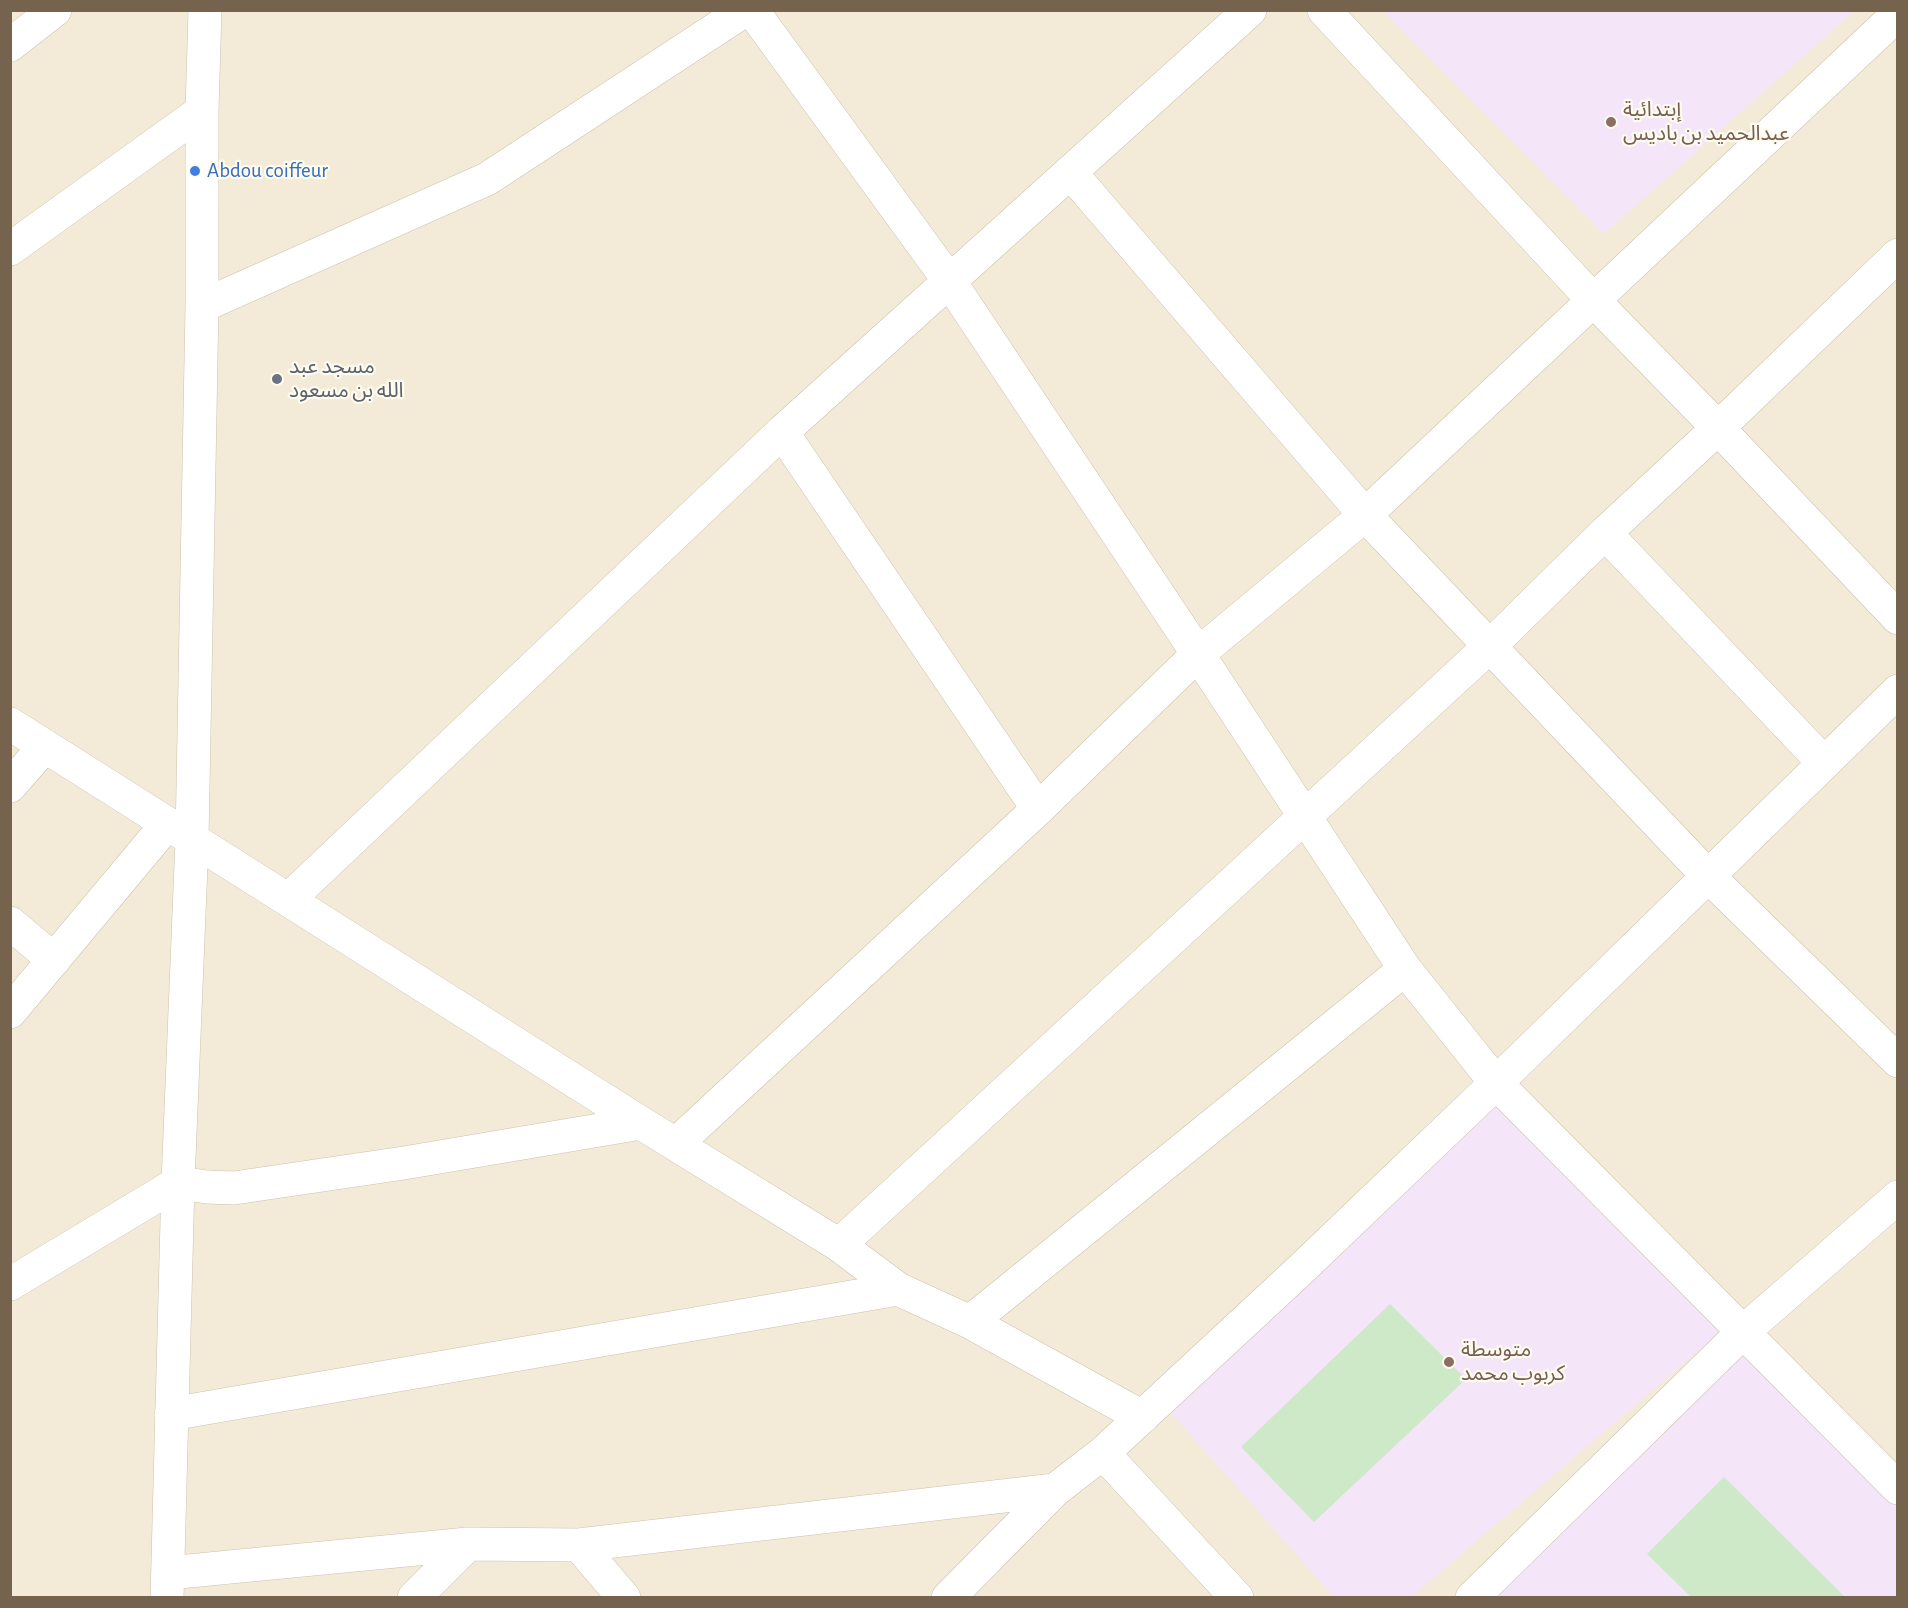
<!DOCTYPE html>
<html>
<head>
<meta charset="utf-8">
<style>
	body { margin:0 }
	#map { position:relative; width:1908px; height:1608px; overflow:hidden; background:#fcf8e8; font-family:"Alegreya Sans",sans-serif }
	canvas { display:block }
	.frame { position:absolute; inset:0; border:12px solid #75634d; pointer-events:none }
</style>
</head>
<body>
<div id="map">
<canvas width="1908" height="1608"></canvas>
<div class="frame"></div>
</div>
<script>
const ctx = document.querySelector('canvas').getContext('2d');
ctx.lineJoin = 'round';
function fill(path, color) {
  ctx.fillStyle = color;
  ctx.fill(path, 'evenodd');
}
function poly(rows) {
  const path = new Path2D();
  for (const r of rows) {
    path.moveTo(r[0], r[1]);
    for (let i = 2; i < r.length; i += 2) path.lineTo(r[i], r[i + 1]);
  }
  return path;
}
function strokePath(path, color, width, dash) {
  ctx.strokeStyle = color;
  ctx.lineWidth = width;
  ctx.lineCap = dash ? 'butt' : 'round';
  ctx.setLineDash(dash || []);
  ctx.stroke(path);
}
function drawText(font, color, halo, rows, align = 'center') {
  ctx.font = font + ' "Alegreya Sans","Noto Sans Arabic",sans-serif';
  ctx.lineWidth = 4.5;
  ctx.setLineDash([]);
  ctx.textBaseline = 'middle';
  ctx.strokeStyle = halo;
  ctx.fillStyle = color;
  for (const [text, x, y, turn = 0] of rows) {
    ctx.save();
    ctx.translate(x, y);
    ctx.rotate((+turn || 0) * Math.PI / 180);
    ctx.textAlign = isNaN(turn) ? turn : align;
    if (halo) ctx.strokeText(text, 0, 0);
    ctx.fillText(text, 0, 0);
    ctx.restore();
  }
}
fill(poly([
	[11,11,1897,11,1897,1597,11,1597]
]), '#f3ebd7');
fill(poly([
	[1383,11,1854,11,1604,234],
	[1506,1091,1737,1318,1411,1597,1334,1597,1165,1406],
	[1752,1330,1897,1495,1897,1597,1483,1598]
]), '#f5e5f8');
fill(poly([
	[1390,1304,1466,1379,1314,1522,1241,1447],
	[1724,1477,1845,1597,1691,1597,1647,1554]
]), '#cee9c7');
const minor = poly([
	[752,10,950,282,1198,654,1405,969,1496,1083,1898,1488],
	[1324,10,1594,301,1718,428,1898,618],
	[10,45,55,10],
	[1070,172,1365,515,1707,875,1898,1061],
	[10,249,202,111],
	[202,306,487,179,745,10],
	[782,432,1038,809],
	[1605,533,1824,763],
	[10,724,641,1123,839,1245,898,1289,970,1322,1142,1417],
	[10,786,45,746],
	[289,899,782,432,1250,10],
	[10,923,54,960],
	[10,1012,167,824],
	[676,1144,1038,809,1198,654,1365,515,1898,14],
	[839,1245,1489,647,1605,533,1718,428,1898,255],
	[10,1284,178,1183,207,1187,234,1188,404,1163,641,1123],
	[970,1322,1405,969],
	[171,1414,898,1289],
	[1103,1453,1237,1598],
	[579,1545,624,1598],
	[168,1573,468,1544,579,1545,1055,1490],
	[167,1598,178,1183,192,840,202,306,202,111,205,10],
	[414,1598,468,1544],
	[948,1598,1055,1490,1103,1453,1296,1274,1496,1083,1898,691],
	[1472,1598,1744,1331,1898,1197]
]);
strokePath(minor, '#cdc2af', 34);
strokePath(minor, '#fff', 33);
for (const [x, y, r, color] of [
	[1611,122,6,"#8d6e63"],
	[195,171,6,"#3f7fe0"],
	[277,379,6,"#6b7280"],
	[1449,1362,6,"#8d6e63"]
]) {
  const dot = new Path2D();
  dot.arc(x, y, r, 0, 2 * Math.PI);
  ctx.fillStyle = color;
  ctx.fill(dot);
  strokePath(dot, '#fefbef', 2);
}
drawText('21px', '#785e54', '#fefbef', [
	["إبتدائية",1623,110],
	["عبدالحميد بن باديس",1623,134],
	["متوسطة",1461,1350],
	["كربوب محمد",1461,1374]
], 'left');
drawText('21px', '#366cbe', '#fefbef', [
	["Abdou coiffeur",207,171]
], 'left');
drawText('21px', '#5b616d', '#fefbef', [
	["مسجد عبد",289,367],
	["الله بن مسعود",289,391]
], 'left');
</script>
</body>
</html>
